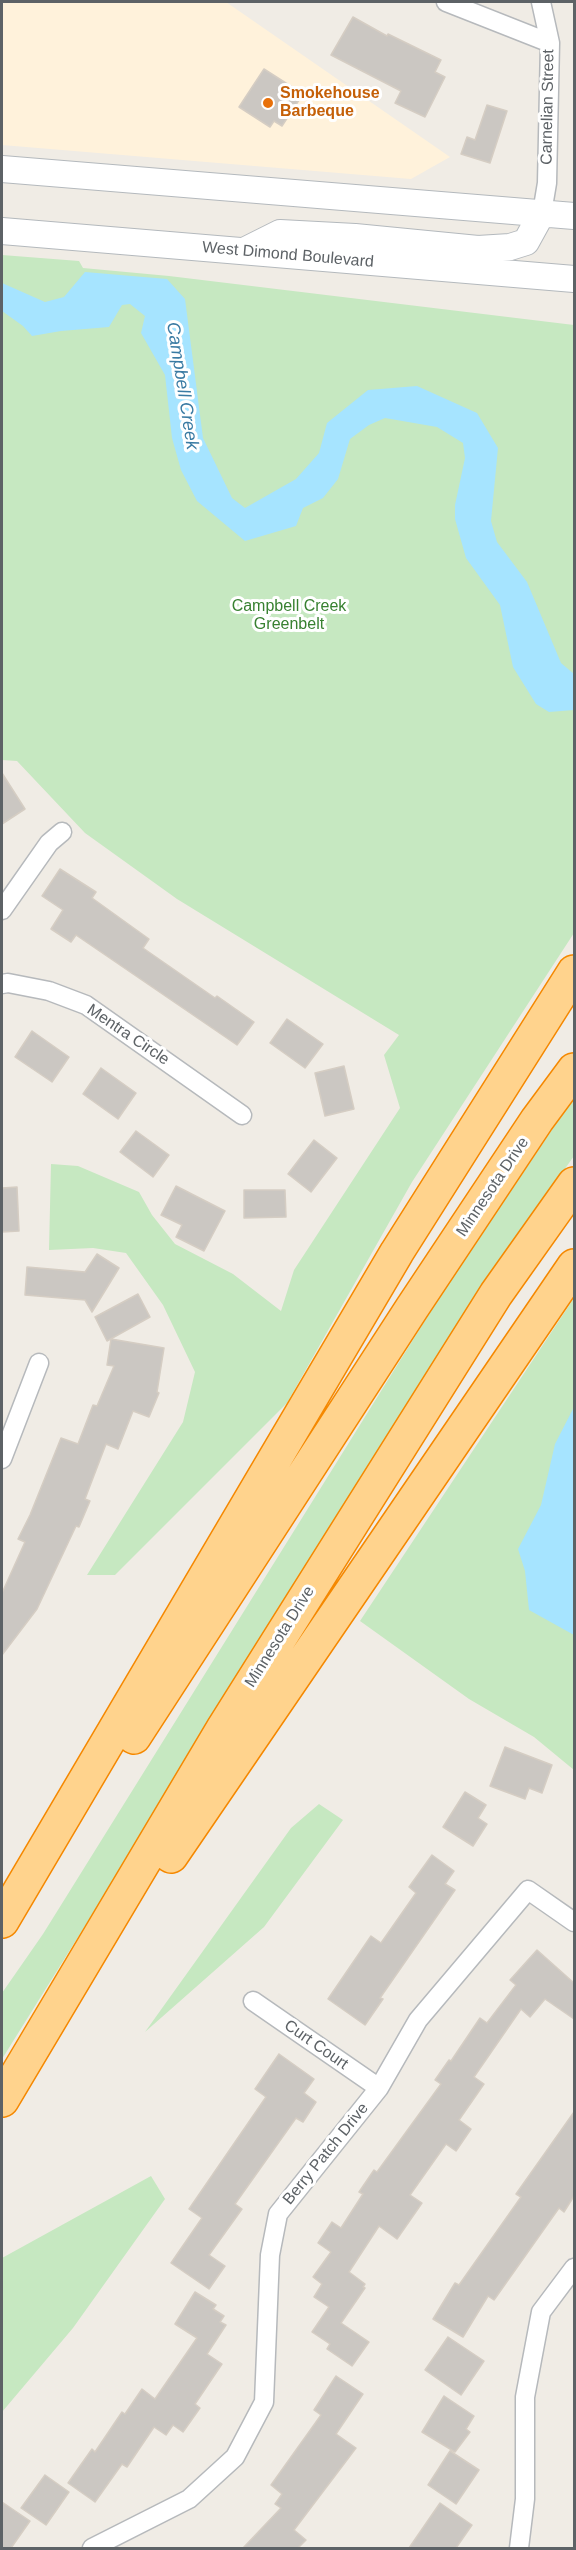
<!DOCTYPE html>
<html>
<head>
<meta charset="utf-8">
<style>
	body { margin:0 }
	#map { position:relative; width:576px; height:2550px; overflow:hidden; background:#f0ece5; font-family:Helvetica,sans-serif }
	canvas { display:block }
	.frame { position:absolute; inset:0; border:3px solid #5d6266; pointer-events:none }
</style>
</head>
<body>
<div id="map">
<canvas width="576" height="2550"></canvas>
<div class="frame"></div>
</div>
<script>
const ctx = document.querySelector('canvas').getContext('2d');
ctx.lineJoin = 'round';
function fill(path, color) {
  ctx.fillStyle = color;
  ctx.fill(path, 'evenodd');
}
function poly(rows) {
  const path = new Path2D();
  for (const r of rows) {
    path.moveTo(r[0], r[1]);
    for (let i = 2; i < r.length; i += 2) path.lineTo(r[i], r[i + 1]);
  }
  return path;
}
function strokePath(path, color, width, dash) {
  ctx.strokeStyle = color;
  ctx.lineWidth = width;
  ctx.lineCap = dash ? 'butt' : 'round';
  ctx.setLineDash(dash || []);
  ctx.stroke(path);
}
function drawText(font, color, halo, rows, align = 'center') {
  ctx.font = font + ' Helvetica,sans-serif';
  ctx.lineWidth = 6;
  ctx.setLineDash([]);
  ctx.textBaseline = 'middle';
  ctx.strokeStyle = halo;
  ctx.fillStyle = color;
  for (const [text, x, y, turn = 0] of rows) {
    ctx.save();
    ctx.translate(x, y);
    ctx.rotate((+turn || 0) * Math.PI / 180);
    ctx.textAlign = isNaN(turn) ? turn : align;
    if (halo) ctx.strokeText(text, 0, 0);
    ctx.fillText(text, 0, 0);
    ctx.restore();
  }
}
fill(poly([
	[2,2,226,2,450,157,411,179,2,145]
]), '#fff2db');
fill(poly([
	[2,255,79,261,83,268,169,276,574,325,574,933,412,1182,287,1403,115,1575,87,1575,183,1422,195,1372,163,1305,126,1253,93,1248,49,1250,51,1164,78,1166,139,1192,152,1215,175,1244,233,1274,281,1311,294,1270,400,1108,384,1055,399,1035,177,899,85,833,17,761,2,760],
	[574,1097,574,1156,500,1260,2,2059,2,1993,43,1934,439,1298],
	[574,1298,574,1770,534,1737,469,1699,360,1621],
	[319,1804,343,1820,264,1927,145,2032,291,1828],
	[151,2176,165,2199,73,2328,2,2412,2,2258]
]), '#c6e8c1');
fill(poly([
	[85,272,167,279,185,299,203,438,232,498,245,508,296,479,319,453,327,423,368,390,417,386,477,413,498,448,491,521,497,542,527,582,561,663,574,674,574,710,549,712,536,704,513,667,500,605,466,558,455,519,455,505,465,458,463,443,437,427,385,418,369,425,350,439,338,479,323,498,303,508,296,526,245,541,197,501,181,470,172,438,165,375,141,333,145,316,130,304,122,305,109,327,61,331,32,336,23,326,2,311,2,283,45,302,64,297],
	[574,1407,574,1635,529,1610,525,1571,518,1549,541,1505,555,1444]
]), '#a6e4ff');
const building = poly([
	[353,17,387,36,388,34,441,60,435,72,445,77,425,117,395,103,401,91,331,55,353,17],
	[264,69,303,94,282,126,274,121,270,127,239,107,264,69],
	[487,105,507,111,490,163,461,154,467,137,475,140,487,105],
	[2,773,25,809,2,824,2,773],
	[60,869,96,892,92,898,149,939,143,948,215,998,217,996,254,1022,237,1045,76,935,71,942,51,929,63,910,42,896,60,869],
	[287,1019,323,1044,305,1068,270,1043,287,1019],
	[32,1031,69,1057,52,1082,15,1057,32,1031],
	[344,1066,354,1109,325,1116,315,1073,344,1066],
	[101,1068,136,1093,118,1119,83,1094,101,1068],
	[136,1131,169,1155,153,1177,120,1152,136,1131],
	[314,1140,337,1158,311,1192,288,1174,314,1140],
	[176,1186,225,1211,204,1251,176,1237,182,1225,161,1215,176,1186],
	[17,1187,19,1231,2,1232,2,1188,17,1187],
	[244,1190,285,1190,286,1217,244,1218,244,1190],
	[97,1254,119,1268,92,1312,85,1300,25,1295,27,1267,85,1272,97,1254],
	[138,1294,150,1317,107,1341,95,1317,138,1294],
	[111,1339,164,1348,157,1392,159,1393,149,1417,133,1411,118,1449,106,1444,85,1499,90,1501,79,1527,76,1526,37,1609,2,1655,2,1593,25,1542,18,1539,30,1515,61,1438,78,1444,93,1405,97,1406,114,1366,107,1365,111,1339],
	[505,1747,552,1765,542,1793,529,1788,525,1799,490,1786,505,1747],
	[465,1792,486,1805,478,1818,487,1824,473,1846,443,1827,465,1792],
	[432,1855,454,1871,445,1884,455,1890,380,1998,383,1999,365,2025,328,1999,371,1936,381,1943,416,1893,409,1887,432,1855],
	[537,1950,574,1983,574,2019,545,1999,530,2017,521,2009,474,2077,484,2084,459,2120,471,2129,456,2151,446,2144,410,2195,422,2203,397,2239,379,2226,349,2272,365,2284,363,2287,365,2288,341,2323,369,2342,352,2366,327,2349,330,2344,312,2332,329,2307,314,2297,322,2284,313,2277,331,2252,318,2243,332,2222,341,2228,363,2194,359,2192,374,2170,377,2172,441,2084,435,2080,449,2060,451,2061,480,2018,487,2023,516,1985,510,1980,537,1950],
	[279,2054,314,2079,304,2093,316,2102,303,2122,296,2118,235,2204,242,2209,209,2255,225,2266,209,2289,171,2263,202,2218,189,2209,266,2097,255,2089,279,2054],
	[574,2112,574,2196,564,2212,559,2208,494,2300,488,2296,463,2337,433,2319,455,2283,459,2285,521,2197,516,2194,574,2112],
	[195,2292,216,2305,213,2309,224,2316,220,2322,226,2325,207,2354,222,2364,195,2404,200,2408,183,2432,173,2425,166,2435,154,2427,127,2467,122,2464,95,2502,68,2483,92,2449,95,2452,122,2412,125,2414,142,2389,155,2399,197,2338,175,2324,195,2292],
	[448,2337,484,2361,461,2395,425,2370,448,2337],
	[336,2376,363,2394,336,2434,356,2448,294,2530,306,2540,298,2548,243,2548,281,2508,275,2504,282,2494,271,2485,321,2415,314,2410,336,2376],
	[444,2396,474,2416,466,2429,470,2432,455,2452,422,2432,444,2396],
	[450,2451,479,2470,456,2504,428,2485,450,2451],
	[45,2475,69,2492,46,2525,21,2508,45,2475],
	[2,2502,30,2521,11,2548,2,2548,2,2502],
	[440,2503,472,2525,456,2548,409,2548,440,2503]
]);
fill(building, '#cbc7c2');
strokePath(building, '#d5cdc3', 1.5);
const street = poly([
	[446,2,550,43],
	[541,2,550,43,547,183,542,213],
	[2,910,49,843,62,832],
	[2,984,8,983,49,991,86,1005,242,1115],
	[2,1459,39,1363],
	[253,2001,379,2088],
	[92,2548,189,2499,235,2457,264,2402,270,2255,278,2214,379,2088,418,2020,528,1890,574,1922],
	[519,2548,525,2499,525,2397,541,2312,574,2268]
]);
const secondary = poly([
	[2,169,574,216],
	[2,231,574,279],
	[244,251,280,233,355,237,478,249,510,247,526,242,542,213]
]);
const highway = poly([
	[134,1737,412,1308,537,1120,574,1070],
	[171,1856,574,1266],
	[2,1921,397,1252,574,972],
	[2,2100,224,1727,496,1294,574,1184]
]);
strokePath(street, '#b6b9bc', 21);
strokePath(secondary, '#b4b9bd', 28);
strokePath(highway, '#f58800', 36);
strokePath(street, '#fff', 18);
strokePath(secondary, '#fff', 26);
strokePath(highway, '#ffd38d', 33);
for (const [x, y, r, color] of [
	[268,103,6,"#e8710a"]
]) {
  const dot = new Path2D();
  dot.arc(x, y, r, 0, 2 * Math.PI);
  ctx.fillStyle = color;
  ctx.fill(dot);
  strokePath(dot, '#fff', 2);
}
drawText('bold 16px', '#c56008', '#fff', [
	["Smokehouse",280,94],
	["Barbeque",280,112]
], 'left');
drawText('16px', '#5d6266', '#fff', [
	["Carnelian Street",548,107,-89],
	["West Dimond Boulevard",288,255,5],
	["Mentra Circle",128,1035,34],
	["Minnesota Drive",493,1187,-56],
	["Minnesota Drive",280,1637,-58],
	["Curt Court",316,2045,35],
	["Berry Patch Drive",326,2154,-51]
]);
drawText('16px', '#388131', '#fff', [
	["Campbell Creek",289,607],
	["Greenbelt",289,625]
]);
drawText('italic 18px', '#3a7ba3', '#fff', [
	["Campbell Creek",182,386,81]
]);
</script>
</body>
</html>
